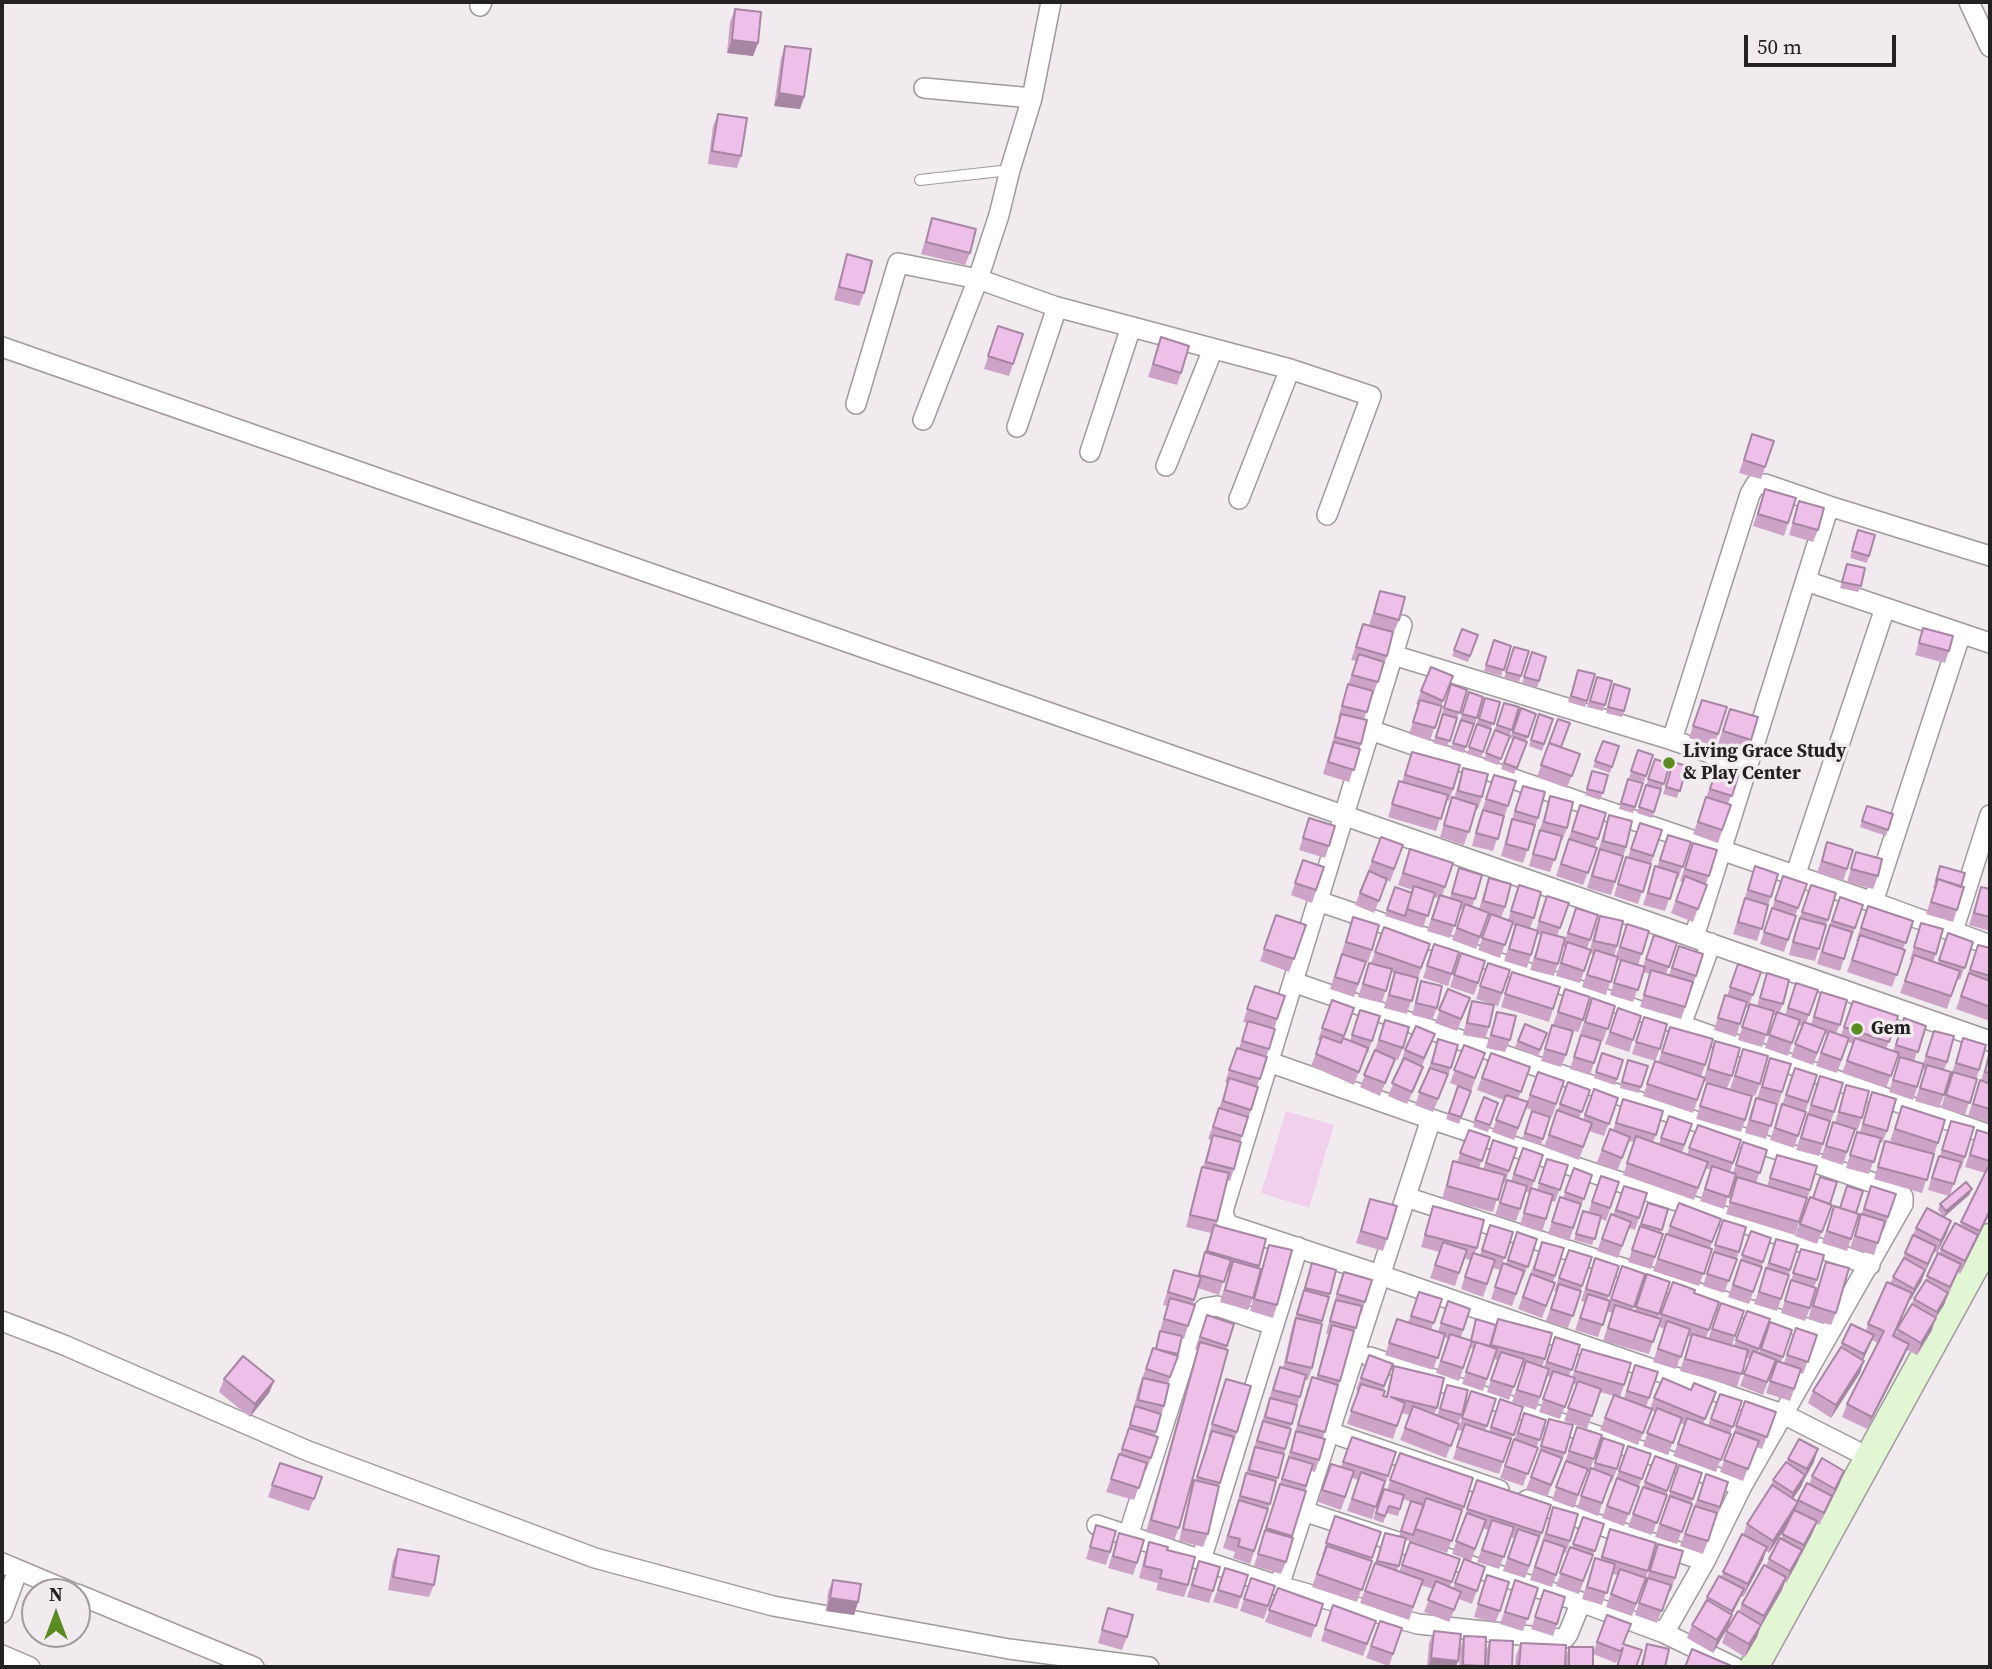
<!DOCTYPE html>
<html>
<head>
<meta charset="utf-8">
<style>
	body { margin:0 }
	#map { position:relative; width:1992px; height:1669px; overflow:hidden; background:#f1ebf0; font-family:"Source Serif 4",serif }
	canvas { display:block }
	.frame { position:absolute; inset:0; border:4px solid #242123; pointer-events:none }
	.north { position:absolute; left:21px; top:1578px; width:70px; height:70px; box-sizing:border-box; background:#f1ebf0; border:2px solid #9f9a9e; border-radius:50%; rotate:0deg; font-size:19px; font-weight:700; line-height:28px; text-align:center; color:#242123 }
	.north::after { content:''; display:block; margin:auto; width:24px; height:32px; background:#598b20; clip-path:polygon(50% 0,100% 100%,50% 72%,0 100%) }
	.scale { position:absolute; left:1744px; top:35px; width:152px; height:32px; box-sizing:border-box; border:4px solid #242123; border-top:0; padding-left:9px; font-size:21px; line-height:24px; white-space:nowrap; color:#242123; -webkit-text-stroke:5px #f1ebf0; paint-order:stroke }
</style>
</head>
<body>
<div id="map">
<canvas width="1992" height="1669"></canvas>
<div class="frame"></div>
<div class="north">N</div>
<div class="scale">50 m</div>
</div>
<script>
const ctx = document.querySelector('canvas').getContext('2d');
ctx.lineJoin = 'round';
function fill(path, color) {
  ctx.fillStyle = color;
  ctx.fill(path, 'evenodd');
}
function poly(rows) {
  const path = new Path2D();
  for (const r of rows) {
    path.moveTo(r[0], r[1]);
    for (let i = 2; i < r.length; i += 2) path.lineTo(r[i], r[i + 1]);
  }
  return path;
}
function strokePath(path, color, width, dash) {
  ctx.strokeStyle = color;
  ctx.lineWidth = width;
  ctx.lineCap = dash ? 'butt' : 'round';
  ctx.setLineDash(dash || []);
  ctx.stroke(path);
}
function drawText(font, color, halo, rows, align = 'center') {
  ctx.font = font + ' "Source Serif 4",serif';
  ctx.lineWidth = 7;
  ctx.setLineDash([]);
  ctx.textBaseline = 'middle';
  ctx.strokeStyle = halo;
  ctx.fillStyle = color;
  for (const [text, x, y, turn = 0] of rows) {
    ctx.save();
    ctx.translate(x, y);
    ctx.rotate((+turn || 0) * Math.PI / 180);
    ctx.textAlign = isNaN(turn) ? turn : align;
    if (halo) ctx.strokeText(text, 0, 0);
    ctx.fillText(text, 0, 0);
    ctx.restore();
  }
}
fill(poly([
	[1286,1111,1334,1125,1309,1208,1261,1193]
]), '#f0d0ed');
const lane = poly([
	[920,180,1010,170]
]);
const street = poly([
	[1969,2,1990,47],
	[480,6,482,2],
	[924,88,1032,98],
	[2,347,1990,1041],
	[856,404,898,263,978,279,1057,307,1290,369,1371,396,1327,515],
	[923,420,978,279,999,215,1010,170,1032,98,1051,2],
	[1017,427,1057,307],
	[1090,452,1131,327],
	[1166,466,1213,349],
	[1239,499,1290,369],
	[1806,581,1990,643],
	[1402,625,1223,1211,1225,1219,1229,1225,1380,1275,1785,1415,1870,1458],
	[1393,655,1672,740,1747,766],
	[1370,730,1873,902,1990,945],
	[1672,740,1750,494,1756,484,1765,484,1829,506,1990,556],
	[1795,876,1885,608],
	[1318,901,1681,1025,1990,1135],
	[1873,902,1961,633],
	[1953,931,1990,815],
	[1694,937,1829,506],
	[1293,982,1900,1192,1903,1197,1903,1204,1742,1486,1705,1561,1664,1633],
	[1681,1025,1711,943],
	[1269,1062,1431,1119,1870,1265],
	[1406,1197,1827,1335],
	[2,1321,64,1345,308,1451,595,1558,773,1606,1009,1649,1149,1667],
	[1370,1357,1742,1486],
	[1329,1432,1499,1490],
	[1527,1500,1705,1561],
	[1303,1511,1581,1602,1664,1633,1734,1667],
	[1097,1525,1279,1586,1418,1624,1558,1639,1565,1638,1568,1634,1581,1602],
	[1128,1536,1199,1314,1205,1308,1217,1306,1273,1325],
	[1201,1560,1298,1247],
	[2,1563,71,1592],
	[1279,1586,1431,1119],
	[77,1594,254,1667],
	[2,1613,18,1570],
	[2,1655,30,1667]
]);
const secondary = poly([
	[1754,1667,1990,1238]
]);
strokePath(lane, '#a09a9f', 12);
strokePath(street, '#a09a9f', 22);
strokePath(secondary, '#a09a9f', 31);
strokePath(lane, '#fff', 10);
strokePath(street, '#fff', 19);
strokePath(secondary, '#e3f6d3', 28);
fill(poly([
	[735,9,758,43,753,56,727,53,730,22],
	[785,46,804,97,800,109,774,106,781,58],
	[718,114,741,156,737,168,708,164,713,126],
	[932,218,970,253,965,265,921,254],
	[847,254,864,293,859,306,834,300,843,267],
	[998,326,1023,334,1009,376,984,369],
	[1161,337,1181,373,1177,385,1148,377],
	[1752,434,1774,441,1761,479,1739,473],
	[1765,489,1796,498,1784,536,1753,526],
	[1799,501,1818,530,1813,542,1789,535],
	[1856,537,1869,556,1867,563,1850,558],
	[1847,564,1861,586,1858,592,1840,588],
	[1380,591,1399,620,1394,632,1369,625],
	[1363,624,1387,656,1373,695,1372,694,1364,720,1361,744,1349,782,1323,774,1339,719,1338,718,1344,697,1356,661,1351,660],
	[1923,628,1949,651,1945,663,1915,655],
	[1462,629,1478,635,1468,662,1452,656],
	[1494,640,1511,646,1501,676,1484,671],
	[1514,647,1529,651,1519,682,1504,678],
	[1532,652,1546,657,1537,688,1522,683],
	[1578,670,1587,701,1585,707,1568,702],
	[1453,676,1441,706,1430,741,1409,734,1419,705,1416,704,1421,691],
	[1597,677,1612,681,1603,711,1587,707],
	[1451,684,1467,690,1447,747,1433,743],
	[1614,684,1624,711,1622,717,1606,713],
	[1469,692,1477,718,1475,724,1473,724,1464,753,1451,749],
	[1485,698,1500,702,1481,758,1467,754],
	[1702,700,1727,707,1714,746,1689,738],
	[1504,703,1512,730,1498,765,1484,760],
	[1521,708,1536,714,1514,774,1501,769,1513,739,1510,738],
	[1730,709,1751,740,1747,752,1718,744],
	[1539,714,1553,719,1542,751,1529,746],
	[1558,719,1561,747,1580,754,1567,788,1537,777],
	[1603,741,1619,746,1610,773,1593,767],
	[1638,750,1653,755,1644,782,1629,778],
	[1412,752,1453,789,1449,801,1446,800,1436,831,1388,817,1399,781,1402,782],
	[1655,759,1670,764,1652,818,1637,813],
	[1673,762,1687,766,1677,798,1663,794],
	[1717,767,1739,774,1728,804,1731,805,1718,843,1693,834],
	[1463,768,1482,797,1478,809,1476,809,1464,845,1440,837,1452,797,1454,798],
	[1592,771,1603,793,1600,800,1585,795],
	[1494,775,1516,781,1493,851,1472,846,1478,822],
	[1643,783,1633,813,1619,809,1626,785],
	[1523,786,1538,818,1523,863,1501,856,1508,831],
	[1550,796,1567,828,1562,841,1561,840,1550,872,1529,866],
	[1580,805,1606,813,1595,847,1597,848,1583,885,1556,876],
	[1867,806,1893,814,1886,836,1860,827],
	[1609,815,1626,847,1611,895,1587,888],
	[1309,818,1329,846,1325,858,1299,850],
	[1640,823,1662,830,1638,904,1614,896,1622,869,1626,857,1628,857],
	[1668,835,1691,842,1678,879,1676,878,1665,911,1643,905,1655,866,1657,867],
	[1381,837,1403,845,1390,882,1387,880,1374,913,1355,905],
	[1827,842,1847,869,1843,881,1817,873],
	[1693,843,1717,850,1706,884,1707,885,1693,922,1671,913,1683,882,1680,881],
	[1410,849,1453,863,1442,896,1450,898,1459,868,1482,875,1472,907,1479,909,1489,878,1505,907,1501,918,1508,920,1519,885,1534,918,1530,928,1536,930,1547,896,1569,903,1557,936,1564,943,1576,908,1598,915,1587,949,1590,950,1595,928,1600,916,1617,946,1614,956,1616,956,1627,924,1649,931,1638,965,1643,966,1654,935,1677,943,1666,974,1669,975,1679,946,1696,976,1681,1019,1640,1007,1650,974,1643,972,1633,1002,1610,995,1621,961,1617,960,1606,995,1582,987,1593,954,1590,953,1580,983,1556,976,1566,946,1563,946,1554,976,1530,970,1541,935,1537,934,1527,968,1504,961,1515,926,1512,925,1500,958,1478,950,1490,917,1488,916,1476,949,1452,940,1463,910,1460,909,1450,938,1427,931,1438,898,1433,897,1423,928,1385,916,1395,887,1412,893,1413,890,1398,885],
	[1856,852,1878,876,1873,889,1847,882],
	[1303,860,1324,867,1312,903,1291,895],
	[1755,866,1778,874,1757,941,1733,934],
	[1940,866,1961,887,1957,910,1953,922,1926,914,1935,888,1933,888],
	[1783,876,1807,884,1795,916,1796,916,1784,952,1760,944],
	[1811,885,1836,893,1815,961,1789,955,1795,931],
	[1981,887,1990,889,1990,931,1969,925],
	[1840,897,1863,905,1851,940,1850,940,1840,971,1817,964,1825,938],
	[1868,906,1913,921,1903,949,1905,950,1892,987,1847,972,1858,941,1856,941],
	[1276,915,1306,925,1289,972,1260,961],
	[1353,917,1372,950,1368,962,1356,959,1366,962,1354,997,1330,989],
	[1921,923,1936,954,1933,962,1938,963,1948,933,1973,942,1960,980,1957,979,1947,1009,1900,993,1912,960,1910,960],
	[1384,927,1430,944,1418,978,1407,1014,1384,1008,1394,973,1391,972,1382,1003,1358,997,1369,963,1371,963],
	[1434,944,1452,974,1448,986,1423,978],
	[1978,945,1990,948,1990,1021,1956,1009],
	[1461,953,1478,983,1474,995,1450,987],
	[1488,963,1510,970,1498,1006,1476,999],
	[1738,964,1761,972,1748,1008,1745,1007,1736,1037,1714,1030,1725,995,1727,996],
	[1512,972,1560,987,1549,1022,1501,1007],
	[1767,973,1783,1004,1779,1013,1785,1015,1796,983,1818,990,1806,1023,1811,1024,1821,992,1840,1025,1836,1033,1841,1035,1853,1001,1898,1016,1886,1049,1893,1051,1904,1018,1926,1026,1914,1061,1923,1064,1934,1031,1947,1062,1944,1070,1944,1095,1939,1108,1915,1101,1925,1070,1923,1069,1913,1100,1889,1092,1899,1059,1897,1059,1886,1088,1842,1073,1853,1044,1848,1042,1837,1073,1816,1066,1827,1035,1825,1034,1813,1065,1791,1057,1802,1026,1798,1025,1788,1056,1765,1048,1776,1015,1773,1015,1762,1047,1738,1040,1750,1004,1757,1006],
	[1421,981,1437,1008,1432,1020,1412,1015,1417,994],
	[1255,986,1285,996,1274,1029,1275,1029,1257,1087,1251,1110,1240,1142,1234,1169,1230,1181,1227,1180,1216,1225,1266,1239,1258,1268,1253,1298,1248,1310,1220,1302,1229,1271,1227,1270,1219,1295,1198,1288,1193,1304,1188,1326,1184,1339,1181,1338,1177,1356,1178,1356,1168,1384,1164,1406,1155,1436,1151,1458,1146,1471,1145,1470,1134,1500,1106,1492,1126,1437,1138,1390,1153,1348,1155,1349,1167,1306,1163,1305,1174,1270,1197,1277,1211,1233,1186,1227,1198,1179,1202,1167,1203,1167,1211,1140,1208,1139,1228,1083,1225,1082,1237,1048,1239,1048,1248,1023,1243,1022],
	[1448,989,1470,998,1457,1031,1435,1023],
	[1565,989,1583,1020,1578,1032,1553,1025],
	[1592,998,1615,1006,1603,1041,1580,1034],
	[1332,1000,1354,1008,1343,1038,1350,1041,1360,1010,1380,1016,1368,1053,1366,1053,1354,1085,1311,1066,1321,1041,1318,1040],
	[1472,1001,1489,1027,1485,1039,1463,1035,1468,1013],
	[1618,1008,1641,1016,1629,1052,1605,1044],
	[1497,1012,1510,1040,1505,1052,1486,1048],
	[1644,1017,1660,1049,1655,1061,1632,1054],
	[1385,1020,1403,1048,1398,1060,1395,1059,1380,1096,1360,1087,1375,1050],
	[1525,1024,1547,1033,1538,1057,1515,1047],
	[1552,1025,1566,1055,1561,1067,1541,1061],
	[1670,1027,1705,1065,1701,1077,1704,1078,1715,1041,1732,1076,1727,1088,1704,1081,1693,1113,1643,1096,1655,1061,1658,1063],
	[1581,1035,1594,1063,1590,1075,1570,1069],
	[1963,1038,1979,1070,1965,1115,1941,1108],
	[1438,1039,1451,1068,1433,1112,1415,1105,1428,1070],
	[1464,1045,1485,1053,1471,1091,1450,1083],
	[1430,1046,1422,1066,1423,1067,1419,1079,1407,1104,1388,1096,1402,1063,1401,1062,1405,1050],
	[1743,1049,1760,1084,1755,1096,1730,1089],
	[1990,1050,1990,1123,1968,1116,1980,1080,1981,1081],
	[1491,1053,1530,1067,1518,1099,1527,1102,1538,1072,1564,1081,1552,1117,1526,1108,1514,1140,1492,1132,1504,1100,1477,1090],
	[1602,1053,1623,1060,1615,1085,1594,1078],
	[1770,1058,1782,1092,1778,1105,1777,1104,1766,1139,1745,1133,1751,1111,1756,1098,1757,1099],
	[1628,1060,1648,1066,1639,1093,1620,1088],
	[1795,1068,1817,1075,1794,1148,1770,1140],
	[1820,1076,1834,1112,1819,1156,1796,1150],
	[1568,1082,1590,1090,1579,1118,1583,1120,1594,1089,1618,1098,1604,1136,1589,1131,1579,1160,1544,1147],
	[1707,1083,1745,1120,1741,1132,1696,1119],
	[1846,1085,1862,1118,1857,1131,1854,1130,1843,1165,1821,1158,1833,1122,1835,1123],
	[1458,1086,1471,1091,1459,1124,1446,1119],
	[1872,1092,1887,1131,1882,1143,1880,1142,1869,1174,1846,1168,1857,1132,1860,1132],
	[1484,1097,1498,1103,1488,1132,1473,1127],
	[1623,1099,1656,1135,1653,1142,1659,1144,1669,1116,1692,1124,1682,1153,1687,1155,1698,1125,1741,1140,1730,1172,1733,1173,1743,1142,1767,1150,1756,1183,1767,1186,1777,1155,1810,1190,1795,1235,1726,1214,1737,1179,1734,1178,1724,1209,1700,1201,1711,1170,1706,1168,1694,1200,1623,1175,1634,1142,1629,1141,1617,1171,1597,1162,1610,1129,1613,1130],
	[1902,1106,1945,1120,1922,1193,1874,1179,1885,1141,1900,1145,1890,1141],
	[1532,1111,1550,1117,1541,1145,1522,1139],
	[1951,1121,1965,1157,1961,1169,1959,1168,1950,1195,1972,1189,1969,1195,1944,1217,1947,1233,1937,1253,1934,1252,1921,1282,1909,1301,1894,1337,1914,1299,1926,1280,1938,1253,1939,1254,1941,1249,1960,1226,1985,1173,1965,1167,1977,1130,1990,1134,1990,1213,1960,1274,1958,1272,1944,1305,1935,1319,1932,1330,1917,1355,1907,1350,1867,1429,1842,1417,1847,1404,1878,1343,1872,1340,1863,1360,1860,1373,1831,1418,1808,1403,1813,1391,1840,1349,1842,1343,1866,1331,1868,1324,1900,1265,1916,1228,1943,1216,1938,1210,1940,1204,1949,1196,1928,1190,1934,1168,1939,1156,1940,1156],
	[1469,1130,1490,1137,1479,1168,1483,1169,1493,1140,1517,1148,1505,1183,1502,1182,1493,1212,1442,1199,1453,1161,1457,1162],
	[1523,1148,1543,1155,1530,1193,1526,1192,1516,1221,1495,1215,1507,1180,1511,1181],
	[1547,1159,1568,1165,1555,1202,1552,1201,1542,1232,1520,1225,1531,1188,1537,1190],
	[1574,1168,1592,1175,1569,1241,1548,1234,1560,1197,1563,1198],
	[1601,1176,1619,1182,1606,1221,1601,1219,1592,1245,1574,1240,1583,1211,1588,1213],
	[1624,1186,1647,1193,1635,1230,1629,1228,1618,1258,1597,1251,1611,1214,1613,1215],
	[1871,1186,1896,1194,1884,1230,1882,1229,1874,1255,1850,1248],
	[1810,1197,1832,1205,1817,1244,1795,1236],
	[1370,1199,1387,1239,1383,1251,1356,1243],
	[1648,1203,1668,1209,1661,1233,1663,1234,1651,1269,1628,1262],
	[1679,1203,1721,1219,1710,1248,1712,1249,1699,1286,1653,1271,1666,1234,1667,1234],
	[1433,1206,1477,1248,1475,1253,1480,1255,1490,1225,1513,1232,1500,1270,1493,1268,1483,1297,1461,1289,1470,1260,1464,1258,1455,1286,1430,1278,1439,1252,1421,1247],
	[1834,1206,1856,1213,1851,1239,1847,1251,1822,1243],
	[1723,1220,1739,1252,1724,1293,1703,1286],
	[1751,1231,1771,1238,1749,1304,1728,1297],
	[1517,1232,1537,1239,1523,1279,1522,1278,1512,1306,1491,1299,1503,1263,1506,1264],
	[1776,1239,1798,1245,1777,1311,1754,1304],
	[1542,1242,1564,1248,1553,1282,1555,1283,1542,1318,1518,1309],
	[1269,1245,1277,1305,1273,1318,1250,1311,1265,1257],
	[1801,1249,1817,1280,1814,1287,1810,1308,1805,1321,1781,1313],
	[1569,1250,1592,1257,1568,1328,1546,1321,1556,1291,1554,1291],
	[1595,1258,1619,1266,1607,1300,1610,1301,1622,1266,1645,1274,1632,1310,1635,1311,1647,1274,1670,1282,1658,1318,1659,1319,1673,1282,1694,1293,1719,1302,1706,1338,1708,1339,1721,1303,1744,1311,1732,1345,1734,1346,1747,1311,1770,1319,1758,1353,1759,1353,1770,1322,1792,1330,1781,1362,1784,1363,1796,1328,1817,1335,1803,1374,1800,1373,1790,1401,1766,1393,1774,1368,1773,1367,1763,1395,1740,1386,1750,1359,1746,1358,1737,1387,1680,1371,1691,1337,1688,1336,1676,1369,1653,1362,1664,1329,1658,1326,1649,1354,1603,1341,1612,1313,1607,1311,1598,1337,1575,1330,1585,1302,1581,1301],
	[1826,1262,1836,1313,1831,1325,1808,1319],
	[1312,1263,1336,1270,1321,1324,1312,1368,1308,1380,1305,1380,1290,1429,1291,1429,1270,1504,1250,1564,1233,1558,1235,1552,1223,1548,1275,1380,1280,1367,1283,1368,1292,1327],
	[1344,1272,1365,1302,1361,1315,1360,1314,1356,1328,1351,1340,1340,1381,1323,1438,1319,1460,1315,1472,1311,1471,1292,1538,1286,1562,1281,1574,1254,1566,1286,1464,1307,1390,1312,1377,1316,1379,1328,1334,1326,1334,1333,1306],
	[1419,1292,1442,1299,1431,1330,1438,1332,1448,1301,1470,1309,1461,1337,1470,1340,1476,1319,1545,1359,1542,1367,1544,1367,1555,1337,1580,1345,1569,1376,1572,1377,1582,1349,1624,1385,1620,1397,1624,1398,1635,1365,1658,1372,1646,1407,1650,1409,1654,1398,1691,1390,1716,1392,1703,1424,1708,1426,1720,1394,1742,1401,1716,1472,1673,1456,1685,1425,1680,1423,1668,1455,1643,1446,1655,1412,1652,1411,1638,1445,1600,1430,1614,1396,1600,1392,1587,1429,1564,1421,1577,1385,1573,1384,1560,1419,1539,1412,1551,1377,1547,1376,1536,1410,1512,1402,1524,1367,1521,1367,1509,1400,1487,1392,1497,1360,1494,1359,1483,1391,1462,1384,1474,1349,1470,1348,1459,1381,1436,1373,1448,1339,1444,1337,1433,1370,1385,1355,1397,1319,1408,1323],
	[1207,1315,1234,1324,1226,1349,1179,1528,1174,1540,1146,1532,1197,1350,1195,1349],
	[1369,1355,1393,1364,1383,1391,1383,1396,1386,1397,1390,1379,1394,1366,1437,1408,1434,1414,1437,1416,1447,1385,1462,1415,1458,1424,1459,1424,1446,1458,1400,1440,1410,1415,1401,1413,1393,1439,1347,1424,1358,1391,1356,1390],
	[224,1379,274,1381,269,1393,250,1417,219,1392],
	[1226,1379,1237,1432,1233,1444,1232,1444,1219,1486,1208,1534,1203,1547,1179,1541,1190,1493,1194,1480,1196,1480,1209,1437,1208,1437],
	[1471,1391,1496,1399,1485,1431,1489,1432,1500,1399,1523,1407,1509,1447,1508,1447,1499,1474,1453,1459,1462,1431,1458,1430],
	[1745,1401,1776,1412,1762,1449,1756,1447,1743,1481,1720,1472],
	[1524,1413,1546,1420,1523,1486,1500,1478],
	[1549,1419,1565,1453,1547,1497,1526,1489,1538,1459,1537,1459],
	[1577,1427,1594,1459,1589,1472,1587,1471,1574,1508,1552,1500],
	[1352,1437,1388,1476,1384,1488,1382,1488,1372,1519,1347,1511,1358,1480,1352,1478,1341,1510,1318,1502,1331,1464,1341,1467],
	[1603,1438,1617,1469,1612,1482,1610,1481,1598,1516,1577,1508,1591,1468,1593,1469],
	[1628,1446,1651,1454,1624,1526,1602,1518],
	[1400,1453,1464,1507,1447,1553,1406,1540,1397,1571,1399,1572,1410,1542,1460,1559,1450,1587,1453,1588,1464,1559,1485,1567,1472,1604,1459,1599,1449,1622,1424,1612,1433,1589,1421,1585,1409,1620,1360,1603,1375,1563,1385,1533,1399,1536,1411,1502,1403,1499,1398,1516,1387,1513,1383,1523,1373,1519,1384,1489,1387,1490],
	[1655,1456,1677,1464,1652,1535,1628,1527],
	[1788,1459,1814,1462,1804,1480,1801,1487,1793,1498,1798,1501,1809,1485,1812,1476,1840,1483,1819,1525,1816,1523,1812,1534,1797,1563,1786,1583,1785,1582,1782,1590,1760,1628,1757,1637,1745,1657,1722,1643,1726,1631,1739,1612,1742,1604,1766,1566,1769,1559,1781,1539,1788,1523,1769,1553,1766,1551,1763,1560,1743,1597,1741,1596,1732,1615,1728,1627,1713,1653,1687,1638,1692,1625,1707,1597,1721,1577,1743,1535,1747,1524,1771,1487,1773,1480,1787,1462],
	[280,1463,322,1477,309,1511,268,1497],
	[1679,1465,1702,1473,1677,1544,1655,1537],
	[1706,1474,1720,1507,1703,1554,1680,1546],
	[1477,1480,1542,1533,1525,1578,1503,1571,1514,1538,1511,1537,1499,1569,1477,1562,1488,1530,1483,1528,1471,1561,1452,1554],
	[1553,1507,1570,1541,1566,1553,1564,1553,1552,1587,1530,1580],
	[1335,1516,1372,1558,1357,1602,1312,1587,1323,1555,1322,1555],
	[1583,1517,1604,1524,1579,1594,1556,1586,1570,1547,1572,1548],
	[1096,1525,1110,1552,1106,1565,1086,1559],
	[1610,1529,1656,1543,1646,1578,1632,1616,1606,1607,1618,1575,1612,1574,1602,1605,1582,1599,1595,1558,1600,1560],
	[1119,1533,1137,1563,1133,1575,1108,1568],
	[1149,1542,1167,1550,1188,1585,1184,1597,1156,1590,1158,1583,1139,1578,1145,1554],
	[1658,1544,1675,1578,1671,1591,1669,1590,1657,1623,1635,1615],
	[398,1549,434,1585,429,1597,388,1590,393,1561],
	[1199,1561,1213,1591,1209,1603,1187,1597],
	[1225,1568,1241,1597,1237,1609,1213,1602],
	[1487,1575,1500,1611,1495,1623,1474,1617],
	[1251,1578,1275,1586,1264,1619,1240,1611],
	[833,1580,858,1602,854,1615,826,1611,828,1592],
	[1515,1580,1538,1588,1523,1631,1500,1624],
	[1278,1588,1323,1604,1311,1638,1265,1622],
	[1544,1590,1557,1624,1553,1636,1531,1629],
	[1333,1605,1376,1621,1363,1656,1321,1641],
	[1108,1608,1127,1637,1122,1650,1098,1643],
	[1607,1615,1623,1644,1618,1660,1616,1663,1593,1654,1593,1667,1515,1667,1516,1655,1521,1643,1566,1656,1569,1647,1593,1653],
	[1380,1621,1402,1628,1389,1666,1366,1658],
	[1434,1631,1456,1667,1427,1667,1429,1643],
	[1464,1636,1486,1651,1490,1640,1512,1667,1459,1667,1460,1649],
	[1647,1644,1665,1667,1640,1667]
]), '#cda4c8');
fill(poly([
	[732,40,758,43,753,56,727,53],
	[779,93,804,97,800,109,774,106],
	[1972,1189,1969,1195,1944,1217,1946,1211],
	[1990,1210,1990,1213,1960,1274,1965,1261],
	[1951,1221,1947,1233,1937,1253,1941,1241],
	[1936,1246,1921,1282,1910,1301,1914,1289,1925,1270],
	[1948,1293,1944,1305,1935,1319,1932,1330,1917,1355,1921,1343],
	[1874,1335,1869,1347,1860,1367,1864,1354],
	[1909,1344,1904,1357,1867,1429,1872,1417],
	[1864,1361,1860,1373,1831,1418,1836,1405],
	[274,1381,269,1393,250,1417,255,1404],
	[1818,1449,1814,1462,1804,1480,1801,1487,1788,1506,1793,1493,1804,1476,1807,1469],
	[1844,1471,1840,1483,1819,1525,1835,1489],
	[1798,1502,1794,1514,1769,1553,1773,1541],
	[1817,1521,1812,1534,1800,1557,1804,1545],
	[1767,1547,1763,1560,1743,1597,1748,1584],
	[1802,1550,1797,1563,1786,1583,1790,1571],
	[1786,1577,1782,1590,1760,1628,1757,1637,1745,1657,1749,1644,1760,1626,1764,1616],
	[1744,1589,1739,1601,1727,1623,1732,1611],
	[830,1598,858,1602,854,1615,826,1611],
	[1732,1615,1728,1627,1713,1653,1717,1640],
	[1431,1658,1458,1661,1456,1667,1428,1667],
	[1463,1665,1485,1666,1485,1667,1462,1667]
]), '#a786a3');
const building = poly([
	[735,9,761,12,758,43,732,40,735,9],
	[785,46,811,49,804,97,779,93,785,46],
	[718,114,747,118,741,156,712,151,718,114],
	[932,218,976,229,970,253,926,242,932,218],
	[847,254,872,261,864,293,839,287,847,254],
	[998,326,1023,334,1013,364,988,356,998,326],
	[1161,337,1189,346,1181,373,1153,364,1161,337],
	[1752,434,1774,441,1765,467,1744,460,1752,434],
	[1765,489,1796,498,1788,523,1758,514,1765,489],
	[1799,501,1824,508,1818,530,1793,523,1799,501],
	[1858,530,1875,535,1869,556,1852,551,1858,530],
	[1847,564,1865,568,1861,586,1842,582,1847,564],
	[1380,591,1405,597,1399,620,1374,613,1380,591],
	[1363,624,1393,632,1387,656,1356,647,1363,624],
	[1923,628,1953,636,1949,651,1919,643,1923,628],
	[1462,629,1478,635,1470,656,1454,650,1462,629],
	[1494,640,1511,646,1504,670,1486,665,1494,640],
	[1514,647,1529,651,1521,676,1506,672,1514,647],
	[1532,652,1546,657,1539,681,1524,677,1532,652],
	[1359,654,1384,662,1378,682,1352,675,1359,654],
	[1431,667,1453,676,1443,701,1421,691,1431,667],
	[1578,670,1595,674,1587,701,1571,696,1578,670],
	[1597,677,1612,681,1605,705,1590,701,1597,677],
	[1348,684,1373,691,1367,712,1342,706,1348,684],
	[1451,684,1467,690,1460,713,1444,708,1451,684],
	[1614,684,1630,689,1624,711,1608,707,1614,684],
	[1469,692,1483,697,1477,718,1462,714,1469,692],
	[1485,698,1500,702,1494,724,1479,719,1485,698],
	[1420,700,1442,706,1435,728,1413,722,1420,700],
	[1702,700,1727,707,1718,734,1693,726,1702,700],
	[1504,703,1519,707,1512,730,1497,725,1504,703],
	[1521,708,1536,714,1528,737,1513,732,1521,708],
	[1730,709,1758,717,1751,740,1723,731,1730,709],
	[1341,714,1367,720,1361,744,1335,737,1341,714],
	[1443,714,1457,718,1450,741,1436,737,1443,714],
	[1539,714,1553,719,1544,744,1531,740,1539,714],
	[1558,719,1570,723,1561,747,1549,743,1558,719],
	[1461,720,1474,724,1466,747,1453,743,1461,720],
	[1477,724,1491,729,1483,752,1469,747,1477,724],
	[1495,730,1510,736,1501,759,1486,753,1495,730],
	[1514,737,1527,742,1517,768,1504,763,1514,737],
	[1603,741,1619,746,1612,767,1595,761,1603,741],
	[1334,742,1360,749,1354,770,1328,762,1334,742],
	[1549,743,1580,754,1572,776,1541,765,1549,743],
	[1638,750,1653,755,1646,776,1631,771,1638,750],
	[1412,752,1460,765,1453,789,1405,775,1412,752],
	[1655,759,1670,764,1664,784,1648,779,1655,759],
	[1673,762,1687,766,1680,791,1666,787,1673,762],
	[1717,767,1739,774,1732,796,1710,789,1717,767],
	[1463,768,1488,774,1482,797,1458,791,1463,768],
	[1592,771,1608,775,1603,793,1587,789,1592,771],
	[1494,775,1516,781,1508,806,1486,799,1494,775],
	[1628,779,1643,783,1635,807,1621,803,1628,779],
	[1399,781,1448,795,1441,819,1392,804,1399,781],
	[1646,785,1661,789,1654,812,1639,807,1646,785],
	[1523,786,1545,792,1538,818,1515,811,1523,786],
	[1550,796,1573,802,1567,828,1544,822,1550,796],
	[1452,797,1477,805,1469,832,1444,825,1452,797],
	[1706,797,1731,805,1722,830,1698,822,1706,797],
	[1580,805,1606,813,1598,839,1572,831,1580,805],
	[1867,806,1893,814,1888,830,1862,821,1867,806],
	[1483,810,1504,816,1498,839,1476,833,1483,810],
	[1609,815,1632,821,1626,847,1603,841,1609,815],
	[1309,818,1335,826,1329,846,1303,838,1309,818],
	[1512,819,1535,825,1528,850,1506,844,1512,819],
	[1640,823,1662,830,1653,856,1631,849,1640,823],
	[1540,830,1562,836,1555,860,1533,854,1540,830],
	[1668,835,1691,842,1683,867,1660,860,1668,835],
	[1381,837,1403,845,1394,869,1372,861,1381,837],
	[1569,839,1597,848,1588,873,1561,864,1569,839],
	[1827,842,1853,850,1847,869,1822,861,1827,842],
	[1693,843,1717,850,1709,876,1685,869,1693,843],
	[1410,849,1453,863,1445,887,1403,873,1410,849],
	[1600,849,1623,856,1615,882,1592,876,1600,849],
	[1856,852,1882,859,1878,876,1851,869,1856,852],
	[1626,857,1651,864,1643,892,1618,884,1626,857],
	[1303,860,1324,867,1316,890,1295,883,1303,860],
	[1655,866,1678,873,1670,899,1648,893,1655,866],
	[1755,866,1778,874,1771,897,1748,890,1755,866],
	[1940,866,1965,873,1961,887,1938,879,1937,882,1936,881,1940,866],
	[1459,868,1482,875,1475,899,1452,893,1459,868],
	[1369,871,1387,879,1379,901,1360,893,1369,871],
	[1685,876,1707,885,1698,909,1676,901,1685,876],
	[1783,876,1807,884,1798,908,1775,900,1783,876],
	[1489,878,1511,884,1505,907,1483,901,1489,878],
	[1938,879,1964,887,1957,910,1931,902,1938,879],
	[1519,885,1541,892,1534,918,1511,911,1519,885],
	[1811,885,1836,893,1828,920,1802,912,1811,885],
	[1414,886,1435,893,1428,916,1407,909,1414,886],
	[1395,887,1412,893,1405,916,1387,910,1395,887],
	[1981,887,1990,889,1990,917,1974,913,1981,887],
	[1440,895,1462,902,1455,926,1432,919,1440,895],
	[1547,896,1569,903,1560,928,1539,921,1547,896],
	[1840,897,1863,905,1855,928,1832,921,1840,897],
	[1745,898,1768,905,1762,929,1738,922,1745,898],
	[1465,904,1489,913,1480,937,1457,928,1465,904],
	[1868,906,1913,921,1906,943,1861,928,1868,906],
	[1576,908,1598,915,1590,940,1568,933,1576,908],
	[1772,908,1796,916,1788,940,1764,932,1772,908],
	[1491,914,1513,922,1505,945,1482,938,1491,914],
	[1276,915,1306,925,1294,959,1264,949,1276,915],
	[1600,916,1623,921,1617,946,1594,941,1600,916],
	[1353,917,1379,925,1372,950,1346,942,1353,917],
	[1800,918,1826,925,1819,949,1793,942,1800,918],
	[1921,923,1943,929,1936,954,1914,947,1921,923],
	[1516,924,1538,931,1531,955,1509,949,1516,924],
	[1627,924,1649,931,1642,954,1620,947,1627,924],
	[1830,925,1852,932,1844,959,1822,952,1830,925],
	[1384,927,1430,944,1421,968,1375,952,1384,927],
	[1542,932,1565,938,1558,964,1535,958,1542,932],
	[1948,933,1973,942,1965,968,1939,960,1948,933],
	[1654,935,1677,943,1669,967,1646,959,1654,935],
	[1860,935,1905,950,1897,975,1852,960,1860,935],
	[1567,942,1591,950,1584,971,1561,963,1567,942],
	[1434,944,1459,952,1452,974,1427,966,1434,944],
	[1978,945,1990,948,1990,976,1970,970,1978,945],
	[1679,946,1703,954,1696,976,1672,968,1679,946],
	[1595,950,1618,957,1611,982,1587,975,1595,950],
	[1461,953,1485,961,1478,983,1454,975,1461,953],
	[1342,954,1366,962,1358,984,1335,977,1342,954],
	[1914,955,1960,971,1951,996,1905,981,1914,955],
	[1621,960,1645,967,1638,990,1614,983,1621,960],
	[1369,963,1392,969,1386,991,1363,984,1369,963],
	[1488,963,1510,970,1502,993,1480,986,1488,963],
	[1738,964,1761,972,1753,995,1730,987,1738,964],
	[1651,970,1693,982,1685,1007,1644,995,1651,970],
	[1395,972,1418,978,1412,1001,1389,995,1395,972],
	[1512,972,1560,987,1553,1009,1505,994,1512,972],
	[1767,973,1789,980,1783,1004,1760,998,1767,973],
	[1969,973,1990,981,1990,1007,1961,996,1969,973],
	[1421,981,1442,986,1437,1008,1416,1003,1421,981],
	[1796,983,1818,990,1809,1015,1788,1008,1796,983],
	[1255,986,1285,996,1277,1019,1247,1009,1255,986],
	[1448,989,1470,998,1461,1019,1439,1010,1448,989],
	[1565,989,1590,997,1583,1020,1558,1012,1565,989],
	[1821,992,1847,1000,1840,1025,1814,1017,1821,992],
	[1725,995,1747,1002,1740,1024,1718,1018,1725,995],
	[1592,998,1615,1006,1608,1029,1585,1022,1592,998],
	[1332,1000,1354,1008,1344,1036,1322,1028,1332,1000],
	[1472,1001,1494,1005,1489,1027,1467,1023,1472,1001],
	[1853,1001,1898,1016,1889,1042,1844,1027,1853,1001],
	[1750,1004,1774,1011,1767,1035,1742,1027,1750,1004],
	[1618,1008,1641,1016,1633,1040,1610,1032,1618,1008],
	[1360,1010,1380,1016,1372,1041,1352,1035,1360,1010],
	[1497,1012,1516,1016,1510,1040,1491,1035,1497,1012],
	[1777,1012,1800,1020,1792,1043,1769,1035,1777,1012],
	[1644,1017,1667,1024,1660,1049,1636,1042,1644,1017],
	[1904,1018,1926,1026,1918,1052,1896,1045,1904,1018],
	[1385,1020,1409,1027,1403,1048,1379,1040,1385,1020],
	[1248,1021,1275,1029,1269,1049,1242,1041,1248,1021],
	[1804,1022,1826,1030,1817,1053,1795,1044,1804,1022],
	[1525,1024,1547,1033,1540,1050,1518,1041,1525,1024],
	[1552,1025,1573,1031,1566,1055,1545,1049,1552,1025],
	[1416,1026,1435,1034,1424,1058,1405,1050,1416,1026],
	[1670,1027,1713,1039,1705,1065,1662,1052,1670,1027],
	[1829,1031,1849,1038,1841,1060,1821,1053,1829,1031],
	[1934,1031,1954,1036,1947,1062,1926,1056,1934,1031],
	[1581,1035,1601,1041,1594,1063,1574,1057,1581,1035],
	[1322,1036,1341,1043,1343,1038,1368,1048,1359,1072,1316,1054,1322,1036],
	[1855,1038,1899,1053,1891,1076,1847,1061,1855,1038],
	[1963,1038,1986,1045,1979,1070,1956,1063,1963,1038],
	[1438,1039,1458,1045,1451,1068,1432,1063,1438,1039],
	[1715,1041,1740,1048,1732,1076,1708,1069,1715,1041],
	[1464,1045,1485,1053,1475,1078,1454,1070,1464,1045],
	[1237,1048,1267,1057,1260,1079,1229,1070,1237,1048],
	[1743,1049,1768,1056,1760,1084,1735,1076,1743,1049],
	[1375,1050,1395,1059,1385,1083,1364,1075,1375,1050],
	[1990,1051,1990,1073,1985,1072,1990,1051],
	[1491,1053,1530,1067,1521,1092,1482,1078,1491,1053],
	[1602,1053,1623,1060,1617,1079,1596,1072,1602,1053],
	[1900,1057,1924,1064,1917,1087,1893,1080,1900,1057],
	[1404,1058,1423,1067,1412,1092,1392,1083,1404,1058],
	[1770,1058,1791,1064,1782,1092,1762,1087,1770,1058],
	[1628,1060,1648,1066,1641,1087,1622,1082,1628,1060],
	[1655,1061,1705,1078,1697,1100,1647,1084,1655,1061],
	[1927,1065,1951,1072,1944,1095,1920,1088,1927,1065],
	[1430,1068,1448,1074,1438,1099,1419,1092,1430,1068],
	[1795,1068,1817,1075,1808,1102,1786,1095,1795,1068],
	[1538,1072,1564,1081,1556,1104,1530,1095,1538,1072],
	[1953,1072,1977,1079,1970,1103,1946,1095,1953,1072],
	[1820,1076,1843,1083,1834,1112,1811,1105,1820,1076],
	[1229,1078,1258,1087,1251,1110,1223,1101,1229,1078],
	[1980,1080,1990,1084,1990,1109,1973,1104,1980,1080],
	[1568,1082,1590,1090,1582,1112,1560,1104,1568,1082],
	[1707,1083,1752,1096,1745,1120,1700,1106,1707,1083],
	[1846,1085,1869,1091,1862,1118,1839,1112,1846,1085],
	[1458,1086,1471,1091,1461,1117,1449,1113,1458,1086],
	[1594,1089,1618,1098,1609,1124,1585,1115,1594,1089],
	[1872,1092,1896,1099,1887,1131,1863,1124,1872,1092],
	[1506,1095,1528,1102,1518,1128,1496,1120,1506,1095],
	[1484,1097,1498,1103,1490,1125,1475,1120,1484,1097],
	[1756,1098,1777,1104,1771,1126,1750,1120,1756,1098],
	[1623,1099,1663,1111,1656,1135,1616,1123,1623,1099],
	[1782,1104,1806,1112,1798,1136,1775,1128,1782,1104],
	[1902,1106,1945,1120,1938,1143,1895,1129,1902,1106],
	[1219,1108,1248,1117,1242,1136,1213,1127,1219,1108],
	[1557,1110,1592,1123,1583,1147,1549,1135,1557,1110],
	[1532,1111,1550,1117,1543,1139,1525,1133,1532,1111],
	[1808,1114,1830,1121,1823,1144,1801,1138,1808,1114],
	[1669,1116,1692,1124,1684,1145,1661,1138,1669,1116],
	[1951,1121,1974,1127,1965,1157,1942,1150,1951,1121],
	[1833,1122,1855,1129,1847,1152,1826,1146,1833,1122],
	[1698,1125,1741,1140,1733,1163,1689,1148,1698,1125],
	[1610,1129,1630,1137,1622,1158,1602,1150,1610,1129],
	[1469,1130,1490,1137,1482,1161,1460,1153,1469,1130],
	[1977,1130,1990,1134,1990,1161,1970,1155,1977,1130],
	[1857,1132,1881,1138,1874,1162,1850,1155,1857,1132],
	[1213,1135,1241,1142,1234,1169,1206,1162,1213,1135],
	[1636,1136,1708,1162,1698,1188,1627,1163,1636,1136],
	[1493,1140,1517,1148,1509,1171,1486,1163,1493,1140],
	[1885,1141,1934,1154,1927,1180,1878,1167,1885,1141],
	[1743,1142,1767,1150,1760,1173,1736,1165,1743,1142],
	[1523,1148,1543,1155,1534,1181,1514,1174,1523,1148],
	[1777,1155,1817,1166,1810,1190,1770,1178,1777,1155],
	[1939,1156,1961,1162,1954,1184,1932,1178,1939,1156],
	[1547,1159,1568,1165,1560,1190,1539,1183,1547,1159],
	[1453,1161,1505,1175,1498,1200,1447,1186,1453,1161],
	[1712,1166,1736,1174,1729,1197,1705,1189,1712,1166],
	[1202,1167,1229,1173,1217,1221,1190,1215,1202,1167],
	[1988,1167,1990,1168,1990,1210,1980,1231,1961,1222,1988,1167],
	[1574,1168,1592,1175,1584,1199,1565,1192,1574,1168],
	[1601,1176,1619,1182,1610,1208,1592,1202,1601,1176],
	[1737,1177,1807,1198,1799,1222,1730,1202,1737,1177],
	[1820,1177,1837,1182,1830,1204,1813,1198,1820,1177],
	[1507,1180,1527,1186,1520,1209,1500,1203,1507,1180],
	[1966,1182,1972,1189,1946,1211,1940,1204,1966,1182],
	[1624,1186,1647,1193,1639,1218,1616,1210,1624,1186],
	[1847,1186,1863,1191,1856,1213,1840,1208,1847,1186],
	[1871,1186,1896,1194,1888,1217,1864,1209,1871,1186],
	[1531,1188,1553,1195,1546,1219,1524,1213,1531,1188],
	[1560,1197,1581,1204,1573,1228,1552,1222,1560,1197],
	[1810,1197,1832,1205,1822,1232,1800,1224,1810,1197],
	[1370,1199,1397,1206,1387,1239,1361,1231,1370,1199],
	[1648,1203,1668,1209,1662,1230,1641,1224,1648,1203],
	[1679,1203,1721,1219,1712,1242,1670,1226,1679,1203],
	[1433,1206,1484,1220,1477,1248,1425,1235,1433,1206],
	[1834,1206,1859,1214,1851,1239,1827,1231,1834,1206],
	[1927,1208,1951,1221,1941,1241,1916,1228,1927,1208],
	[1583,1211,1601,1216,1595,1239,1576,1234,1583,1211],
	[1611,1214,1631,1222,1622,1246,1602,1239,1611,1214],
	[1861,1214,1885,1221,1878,1243,1855,1236,1861,1214],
	[1723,1220,1746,1227,1739,1252,1715,1245,1723,1220],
	[1955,1223,1978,1235,1965,1261,1941,1249,1955,1223],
	[1214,1225,1266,1239,1259,1266,1207,1251,1214,1225],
	[1490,1225,1513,1232,1505,1258,1482,1250,1490,1225],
	[1640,1226,1663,1234,1655,1257,1632,1250,1640,1226],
	[1751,1231,1771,1238,1763,1262,1742,1255,1751,1231],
	[1517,1232,1537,1239,1528,1267,1508,1260,1517,1232],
	[1666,1234,1712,1249,1704,1274,1658,1259,1666,1234],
	[1913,1235,1936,1246,1928,1264,1905,1253,1913,1235],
	[1776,1239,1798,1245,1790,1270,1769,1263,1776,1239],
	[1443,1242,1467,1250,1459,1273,1435,1265,1443,1242],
	[1542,1242,1564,1248,1555,1276,1534,1269,1542,1242],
	[1269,1245,1292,1250,1277,1305,1254,1299,1269,1245],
	[1801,1249,1824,1255,1817,1280,1793,1273,1801,1249],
	[1569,1250,1592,1257,1582,1286,1559,1278,1569,1250],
	[1205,1252,1231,1260,1224,1282,1199,1275,1205,1252],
	[1714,1252,1737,1259,1729,1281,1707,1274,1714,1252],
	[1473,1253,1495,1260,1487,1284,1465,1277,1473,1253],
	[1938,1253,1961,1264,1950,1287,1927,1276,1938,1253],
	[1595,1258,1619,1266,1609,1296,1586,1289,1595,1258],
	[1904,1258,1925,1270,1914,1289,1893,1277,1904,1258],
	[1741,1260,1762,1267,1753,1292,1733,1285,1741,1260],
	[1233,1261,1261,1269,1253,1298,1225,1290,1233,1261],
	[1826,1262,1849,1268,1836,1313,1813,1306,1826,1262],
	[1312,1263,1336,1270,1330,1294,1305,1288,1312,1263],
	[1503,1263,1524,1271,1516,1294,1495,1287,1503,1263],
	[1622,1266,1645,1274,1634,1307,1611,1299,1622,1266],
	[1766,1268,1789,1275,1781,1299,1759,1292,1766,1268],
	[1174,1270,1201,1277,1194,1300,1168,1292,1174,1270],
	[1344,1272,1372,1280,1365,1302,1337,1294,1344,1272],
	[1531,1274,1555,1283,1546,1306,1523,1297,1531,1274],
	[1647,1274,1670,1282,1659,1314,1636,1307,1647,1274],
	[1791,1280,1816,1288,1810,1308,1785,1301,1791,1280],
	[1926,1280,1948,1293,1937,1312,1914,1299,1926,1280],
	[1673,1282,1695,1290,1694,1293,1719,1302,1709,1330,1661,1314,1673,1282],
	[1887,1282,1912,1293,1893,1336,1909,1344,1872,1417,1847,1404,1884,1331,1868,1324,1887,1282],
	[1559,1284,1581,1291,1573,1316,1551,1309,1559,1284],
	[1304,1290,1329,1297,1322,1321,1297,1314,1304,1290],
	[1419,1292,1442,1299,1434,1323,1411,1316,1419,1292],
	[1588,1294,1610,1301,1603,1325,1580,1318,1588,1294],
	[1170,1298,1195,1305,1188,1326,1164,1319,1170,1298],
	[1336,1300,1362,1306,1356,1328,1330,1321,1336,1300],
	[1448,1301,1470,1309,1463,1330,1441,1323,1448,1301],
	[1721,1303,1744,1311,1735,1336,1712,1329,1721,1303],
	[1912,1304,1936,1318,1921,1343,1897,1329,1912,1304],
	[1615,1305,1661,1319,1653,1342,1608,1328,1615,1305],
	[1747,1311,1770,1319,1759,1349,1736,1340,1747,1311],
	[1207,1315,1234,1324,1227,1346,1200,1337,1207,1315],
	[1296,1318,1322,1324,1312,1368,1286,1362,1296,1318],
	[1397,1319,1445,1334,1438,1358,1389,1343,1397,1319],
	[1476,1319,1496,1325,1490,1346,1471,1341,1476,1319],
	[1498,1319,1552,1333,1545,1359,1491,1345,1498,1319],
	[1667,1321,1690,1329,1681,1357,1658,1349,1667,1321],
	[1770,1322,1792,1330,1783,1357,1761,1349,1770,1322],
	[1851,1324,1874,1335,1864,1354,1842,1343,1851,1324],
	[1332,1325,1354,1331,1340,1381,1318,1375,1332,1325],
	[1796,1328,1817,1335,1808,1362,1787,1355,1796,1328],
	[1160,1331,1182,1336,1178,1354,1156,1349,1160,1331],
	[1450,1334,1472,1341,1463,1368,1441,1361,1450,1334],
	[1692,1334,1748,1350,1742,1374,1685,1359,1692,1334],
	[1555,1337,1580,1345,1572,1370,1547,1362,1555,1337],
	[1200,1342,1228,1350,1179,1528,1151,1520,1200,1342],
	[1476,1342,1497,1349,1487,1379,1466,1372,1476,1342],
	[1841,1347,1864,1361,1836,1405,1813,1391,1841,1347],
	[1153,1348,1178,1356,1170,1377,1146,1369,1153,1348],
	[1582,1349,1631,1363,1624,1385,1575,1371,1582,1349],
	[1753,1351,1776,1360,1767,1382,1744,1374,1753,1351],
	[1501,1352,1524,1359,1514,1387,1491,1380,1501,1352],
	[1369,1355,1393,1364,1384,1386,1361,1378,1369,1355],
	[243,1356,274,1381,255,1404,224,1379,243,1356],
	[1526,1361,1549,1369,1540,1397,1517,1390,1526,1361],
	[1777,1361,1801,1369,1794,1389,1770,1381,1777,1361],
	[1635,1365,1658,1372,1649,1398,1627,1391,1635,1365],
	[1394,1366,1444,1378,1437,1408,1391,1397,1405,1403,1397,1426,1351,1411,1361,1384,1385,1391,1383,1396,1387,1397,1394,1366],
	[1280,1367,1306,1375,1300,1397,1273,1390,1280,1367],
	[1553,1371,1575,1378,1565,1407,1543,1399,1553,1371],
	[1312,1377,1338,1385,1325,1432,1298,1425,1312,1377],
	[1143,1378,1169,1384,1164,1406,1138,1400,1143,1378],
	[1663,1378,1691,1390,1694,1383,1716,1392,1705,1419,1654,1398,1663,1378],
	[1226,1379,1251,1386,1237,1432,1212,1424,1226,1379],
	[1578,1381,1601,1389,1592,1416,1568,1408,1578,1381],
	[1447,1385,1468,1390,1462,1415,1440,1409,1447,1385],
	[1471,1391,1496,1399,1487,1426,1462,1418,1471,1391],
	[1720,1394,1742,1401,1733,1427,1711,1419,1720,1394],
	[1614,1395,1652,1409,1643,1433,1605,1418,1614,1395],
	[1270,1398,1297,1405,1292,1424,1265,1417,1270,1398],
	[1500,1399,1523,1407,1514,1435,1491,1427,1500,1399],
	[1745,1401,1776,1412,1767,1437,1736,1426,1745,1401],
	[1135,1406,1161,1414,1156,1432,1130,1425,1135,1406],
	[1413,1406,1459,1424,1451,1446,1405,1428,1413,1406],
	[1657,1408,1682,1418,1673,1443,1647,1433,1657,1408],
	[1524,1413,1546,1420,1540,1440,1518,1433,1524,1413],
	[1687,1418,1731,1434,1721,1460,1678,1444,1687,1418],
	[1549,1419,1573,1425,1565,1453,1541,1446,1549,1419],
	[1263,1421,1291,1429,1285,1449,1257,1441,1263,1421],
	[1465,1424,1511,1439,1503,1462,1457,1447,1465,1424],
	[1577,1427,1602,1435,1594,1459,1569,1451,1577,1427],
	[1129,1428,1158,1437,1151,1458,1122,1449,1129,1428],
	[1212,1431,1234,1437,1220,1483,1197,1477,1212,1431],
	[1296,1431,1325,1439,1319,1460,1291,1452,1296,1431],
	[1735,1432,1759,1441,1748,1469,1724,1460,1735,1432],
	[1352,1437,1396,1452,1388,1476,1343,1462,1352,1437],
	[1603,1438,1624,1445,1617,1469,1595,1463,1603,1438],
	[1514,1439,1538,1448,1528,1474,1505,1466,1514,1439],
	[1799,1439,1818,1449,1807,1469,1788,1459,1799,1439],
	[1628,1446,1651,1454,1642,1479,1619,1471,1628,1446],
	[1255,1447,1284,1454,1278,1478,1249,1470,1255,1447],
	[1541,1450,1562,1458,1551,1485,1531,1477,1541,1450],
	[1400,1453,1473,1478,1464,1507,1390,1480,1400,1453],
	[1119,1454,1147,1463,1139,1488,1111,1479,1119,1454],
	[1655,1456,1677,1464,1667,1491,1645,1482,1655,1456],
	[1289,1457,1313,1464,1306,1486,1282,1479,1289,1457],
	[1822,1458,1844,1471,1835,1489,1812,1476,1822,1458],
	[1566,1461,1588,1469,1578,1495,1556,1487,1566,1461],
	[1786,1462,1805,1475,1793,1493,1773,1480,1786,1462],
	[280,1463,322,1477,314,1499,272,1485,280,1463],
	[1331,1464,1354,1471,1345,1497,1322,1490,1331,1464],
	[1679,1465,1702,1473,1693,1499,1670,1491,1679,1465],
	[1591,1468,1612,1476,1602,1503,1581,1496,1591,1468],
	[1361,1472,1385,1481,1376,1507,1352,1499,1361,1472],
	[1246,1473,1276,1481,1270,1504,1240,1496,1246,1473],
	[1706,1474,1728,1482,1720,1507,1698,1500,1706,1474],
	[1617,1478,1639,1487,1629,1514,1607,1506,1617,1478],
	[1194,1480,1219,1486,1208,1534,1183,1529,1194,1480],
	[1477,1480,1551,1505,1542,1533,1467,1509,1477,1480],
	[1807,1483,1832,1496,1824,1513,1798,1500,1807,1483],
	[1280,1484,1306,1491,1292,1536,1266,1528,1280,1484],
	[1772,1485,1798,1502,1773,1541,1747,1524,1772,1485],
	[1643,1487,1667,1495,1657,1523,1633,1514,1643,1487],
	[1384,1489,1404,1495,1400,1509,1389,1506,1385,1516,1376,1513,1384,1489],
	[1670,1496,1692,1504,1682,1532,1660,1524,1670,1496],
	[1426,1498,1462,1510,1452,1541,1415,1529,1426,1498],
	[1239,1500,1268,1509,1254,1551,1238,1546,1240,1539,1228,1536,1239,1500],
	[1411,1501,1424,1505,1413,1535,1401,1531,1411,1501],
	[1695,1506,1717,1513,1708,1541,1685,1534,1695,1506],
	[1553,1507,1578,1514,1570,1541,1546,1534,1553,1507],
	[1794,1510,1817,1521,1804,1545,1782,1534,1794,1510],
	[1467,1513,1486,1520,1475,1549,1456,1541,1467,1513],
	[1335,1516,1381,1532,1372,1558,1326,1543,1335,1516],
	[1583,1517,1604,1524,1595,1551,1573,1544,1583,1517],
	[1492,1520,1514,1527,1504,1557,1482,1550,1492,1520],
	[1096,1525,1116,1531,1110,1552,1090,1547,1096,1525],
	[1518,1529,1539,1536,1529,1566,1508,1558,1518,1529],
	[1610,1529,1656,1543,1648,1571,1602,1557,1610,1529],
	[1265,1530,1293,1538,1286,1562,1258,1554,1265,1530],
	[1119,1533,1144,1540,1137,1563,1113,1556,1119,1533],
	[1385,1533,1406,1538,1399,1566,1377,1561,1385,1533],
	[1742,1534,1767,1547,1748,1584,1723,1572,1742,1534],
	[1780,1538,1802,1550,1790,1571,1769,1559,1780,1538],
	[1544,1540,1565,1547,1556,1575,1535,1567,1544,1540],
	[1149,1542,1168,1547,1167,1550,1195,1557,1188,1585,1160,1578,1162,1570,1144,1566,1149,1542],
	[1410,1542,1460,1559,1452,1582,1402,1565,1410,1542],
	[1658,1544,1683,1551,1675,1578,1650,1571,1658,1544],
	[1327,1546,1372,1561,1362,1590,1317,1574,1327,1546],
	[1570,1547,1593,1555,1583,1581,1560,1573,1570,1547],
	[398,1549,439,1556,434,1585,393,1577,398,1549],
	[1595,1558,1615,1564,1607,1593,1587,1587,1595,1558],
	[1464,1559,1485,1567,1477,1591,1455,1583,1464,1559],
	[1199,1561,1220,1567,1213,1591,1192,1585,1199,1561],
	[1375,1563,1423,1580,1413,1607,1365,1591,1375,1563],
	[1764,1565,1786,1577,1764,1616,1742,1604,1764,1565],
	[1225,1568,1248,1575,1241,1597,1218,1590,1225,1568],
	[1620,1569,1646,1578,1636,1604,1611,1594,1620,1569],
	[1487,1575,1509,1582,1500,1611,1478,1604,1487,1575],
	[1719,1576,1744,1589,1732,1611,1707,1597,1719,1576],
	[1251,1578,1275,1586,1268,1606,1244,1599,1251,1578],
	[1648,1578,1671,1585,1662,1611,1639,1603,1648,1578],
	[833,1580,861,1584,858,1602,830,1598,833,1580],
	[1515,1580,1538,1588,1528,1619,1505,1612,1515,1580],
	[1436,1581,1461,1592,1454,1610,1428,1600,1436,1581],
	[1278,1588,1323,1604,1316,1626,1269,1610,1278,1588],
	[1544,1590,1565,1597,1557,1624,1535,1617,1544,1590],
	[1707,1600,1732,1615,1717,1640,1692,1625,1707,1600],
	[1333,1605,1376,1621,1367,1644,1325,1629,1333,1605],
	[1108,1608,1133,1615,1127,1637,1102,1630,1108,1608],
	[1738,1611,1761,1625,1749,1644,1726,1631,1738,1611],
	[1607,1615,1631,1624,1623,1644,1642,1650,1636,1667,1617,1667,1623,1648,1620,1651,1597,1642,1607,1615],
	[1380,1621,1402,1628,1393,1654,1371,1646,1380,1621],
	[1434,1631,1461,1634,1458,1661,1431,1658,1434,1631],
	[1464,1636,1486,1637,1485,1666,1463,1665,1464,1636],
	[1490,1640,1513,1641,1512,1667,1488,1667,1490,1640],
	[1521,1643,1566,1645,1565,1667,1519,1667,1521,1643],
	[1647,1644,1669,1649,1665,1667,1642,1667,1647,1644],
	[1569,1647,1593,1647,1593,1667,1569,1667,1569,1647],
	[1692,1649,1734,1667,1685,1667,1692,1649]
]);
fill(building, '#eebfe9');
strokePath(building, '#a786a3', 2);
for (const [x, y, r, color] of [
	[1669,763,7,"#598b20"],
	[1857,1029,7,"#598b20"]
]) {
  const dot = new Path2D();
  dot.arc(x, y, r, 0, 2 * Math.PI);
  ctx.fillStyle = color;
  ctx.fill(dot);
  strokePath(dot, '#f1ebf0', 2.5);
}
drawText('bold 19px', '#242123', '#f1ebf0', [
	["Living Grace Study",1683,752],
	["& Play Center",1683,774],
	["Gem",1871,1029]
], 'left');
</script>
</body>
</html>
